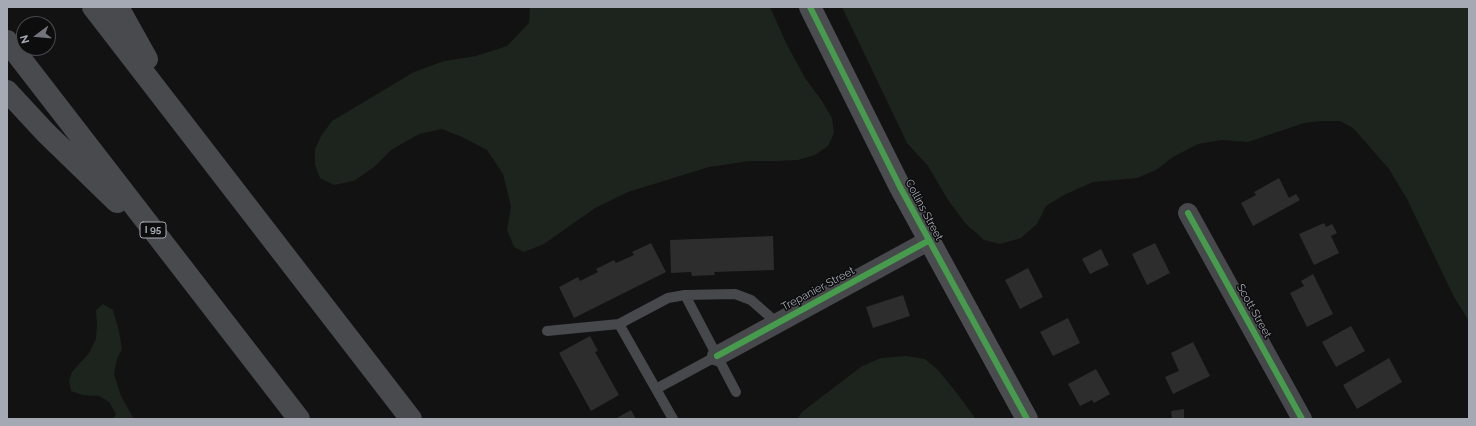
<!DOCTYPE html>
<html>
<head>
<meta charset="utf-8">
<style>
	body { margin:0 }
	#map { position:relative; width:1476px; height:426px; overflow:hidden; background:#121213; font-family:Raleway,sans-serif }
	canvas { display:block }
	.frame { position:absolute; inset:0; border:8px solid #a5a9b3; pointer-events:none }
	.north { position:absolute; left:16px; top:16px; width:40px; height:40px; box-sizing:border-box; background:#0d0d0e; border:1px solid #4a4b50; border-radius:50%; rotate:254deg; font-size:11px; font-weight:700; line-height:16px; text-align:center; color:#a5a9b3 }
	.north::after { content:''; display:block; margin:auto; width:14px; height:18px; background:#72747b; clip-path:polygon(50% 0,100% 100%,50% 72%,0 100%) }
</style>
</head>
<body>
<div id="map">
<canvas width="1476" height="426"></canvas>
<div class="frame"></div>
<div class="north">N</div>
</div>
<script>
const ctx = document.querySelector('canvas').getContext('2d');
ctx.lineJoin = 'round';
function fill(path, color) {
  ctx.fillStyle = color;
  ctx.fill(path, 'evenodd');
}
function poly(rows) {
  const path = new Path2D();
  for (const r of rows) {
    path.moveTo(r[0], r[1]);
    for (let i = 2; i < r.length; i += 2) path.lineTo(r[i], r[i + 1]);
  }
  return path;
}
function strokePath(path, color, width, dash) {
  ctx.strokeStyle = color;
  ctx.lineWidth = width;
  ctx.lineCap = dash ? 'butt' : 'round';
  ctx.setLineDash(dash || []);
  ctx.stroke(path);
}
function drawText(font, color, halo, rows, align = 'center') {
  ctx.font = font + ' Raleway,sans-serif';
  ctx.lineWidth = 3;
  ctx.setLineDash([]);
  ctx.textBaseline = 'middle';
  ctx.strokeStyle = halo;
  ctx.fillStyle = color;
  for (const [text, x, y, turn = 0] of rows) {
    ctx.save();
    ctx.translate(x, y);
    ctx.rotate((+turn || 0) * Math.PI / 180);
    ctx.textAlign = isNaN(turn) ? turn : align;
    if (halo) ctx.strokeText(text, 0, 0);
    ctx.fillText(text, 0, 0);
    ctx.restore();
  }
}
fill(poly([
	[530,7,770,7,786,43,805,78,822,101,832,118,834,133,828,146,815,155,798,160,778,161,749,161,709,167,628,192,595,208,544,244,524,252,514,247,507,230,511,206,503,174,487,150,462,137,442,129,419,134,391,150,374,167,354,181,334,185,320,178,315,165,315,149,321,136,332,121,414,72,444,61,476,56,507,46,529,23],
	[842,7,1469,7,1469,321,1454,297,1407,199,1389,169,1353,128,1340,121,1321,121,1304,123,1248,142,1222,140,1198,144,1173,157,1156,170,1137,178,1093,182,1066,194,1046,206,1037,224,1021,238,1000,244,984,240,966,224,948,200,928,166,907,143],
	[103,304,113,310,119,331,122,349,117,359,114,374,121,396,134,419,113,419,116,414,109,402,99,396,82,395,71,391,69,381,72,372,89,353,96,339,97,325,96,310],
	[906,356,925,359,938,370,956,392,976,419,797,419,802,412,862,366,881,358]
]), '#1d231d');
fill(poly([
	[1279,178,1289,198,1296,194,1300,200,1253,226,1241,203,1256,195,1254,192],
	[1324,223,1326,227,1332,224,1337,233,1331,236,1339,253,1314,265,1299,234],
	[773,236,774,270,714,272,715,275,692,276,691,272,671,273,670,240],
	[651,243,666,272,574,318,559,287,578,277,580,281,598,272,596,269,614,260,616,263,634,255,632,252],
	[1155,243,1170,273,1147,285,1132,254],
	[1101,249,1109,265,1090,274,1082,259],
	[1028,268,1043,297,1020,309,1005,280],
	[1313,274,1333,314,1307,327,1290,293,1304,286,1301,281],
	[903,295,910,316,873,328,866,307],
	[1068,318,1080,343,1053,356,1040,332],
	[1351,326,1365,351,1336,367,1322,342],
	[590,336,598,351,595,352,619,395,591,411,559,353],
	[1193,342,1210,376,1173,394,1165,377,1179,371,1171,353],
	[1389,358,1402,382,1357,409,1343,385],
	[1096,369,1110,394,1094,403,1092,400,1080,406,1068,384],
	[1184,409,1184,419,1172,419,1171,411],
	[631,410,636,419,615,419]
]), '#2d2d2e');
strokePath(poly([
	[685,295,736,392],
	[547,331,619,324],
	[656,389,717,356],
	[673,419,619,324,668,298,685,295,735,294,751,300,777,323]
]), '#47484b', 10);
strokePath(poly([
	[1188,213,1302,419],
	[717,356,928,241]
]), '#47484b', 20);
strokePath(poly([
	[810,7,900,187,1027,419]
]), '#4b4c4f', 22);
strokePath(poly([
	[93,7,411,419],
	[118,7,147,59],
	[7,41,299,419],
	[7,91,45,132,117,202]
]), '#494a4d', 22);
strokePath(poly([
	[810,7,900,187,1027,419],
	[1188,213,1302,419],
	[717,356,928,241]
]), '#469c4c', 6);
for (const [x, y, w] of [
	[153,230,26]
]) {
  const box = new Path2D();
  box.roundRect(x - w / 2, y - 8, w, 16, 3);
  ctx.fillStyle = '#0d0d0e';
  ctx.fill(box);
  strokePath(box, '#a5a9b3', 1);
}
drawText('bold 10px', '#a5a9b3', null, [
	["I 95",153,230]
]);
drawText('11px', '#a5a9b3', '#0d0d0e', [
	["Collins Street",924,210,62],
	["Trepanier Street",818,289,-28],
	["Scott Street",1254,311,61]
]);
</script>
</body>
</html>
